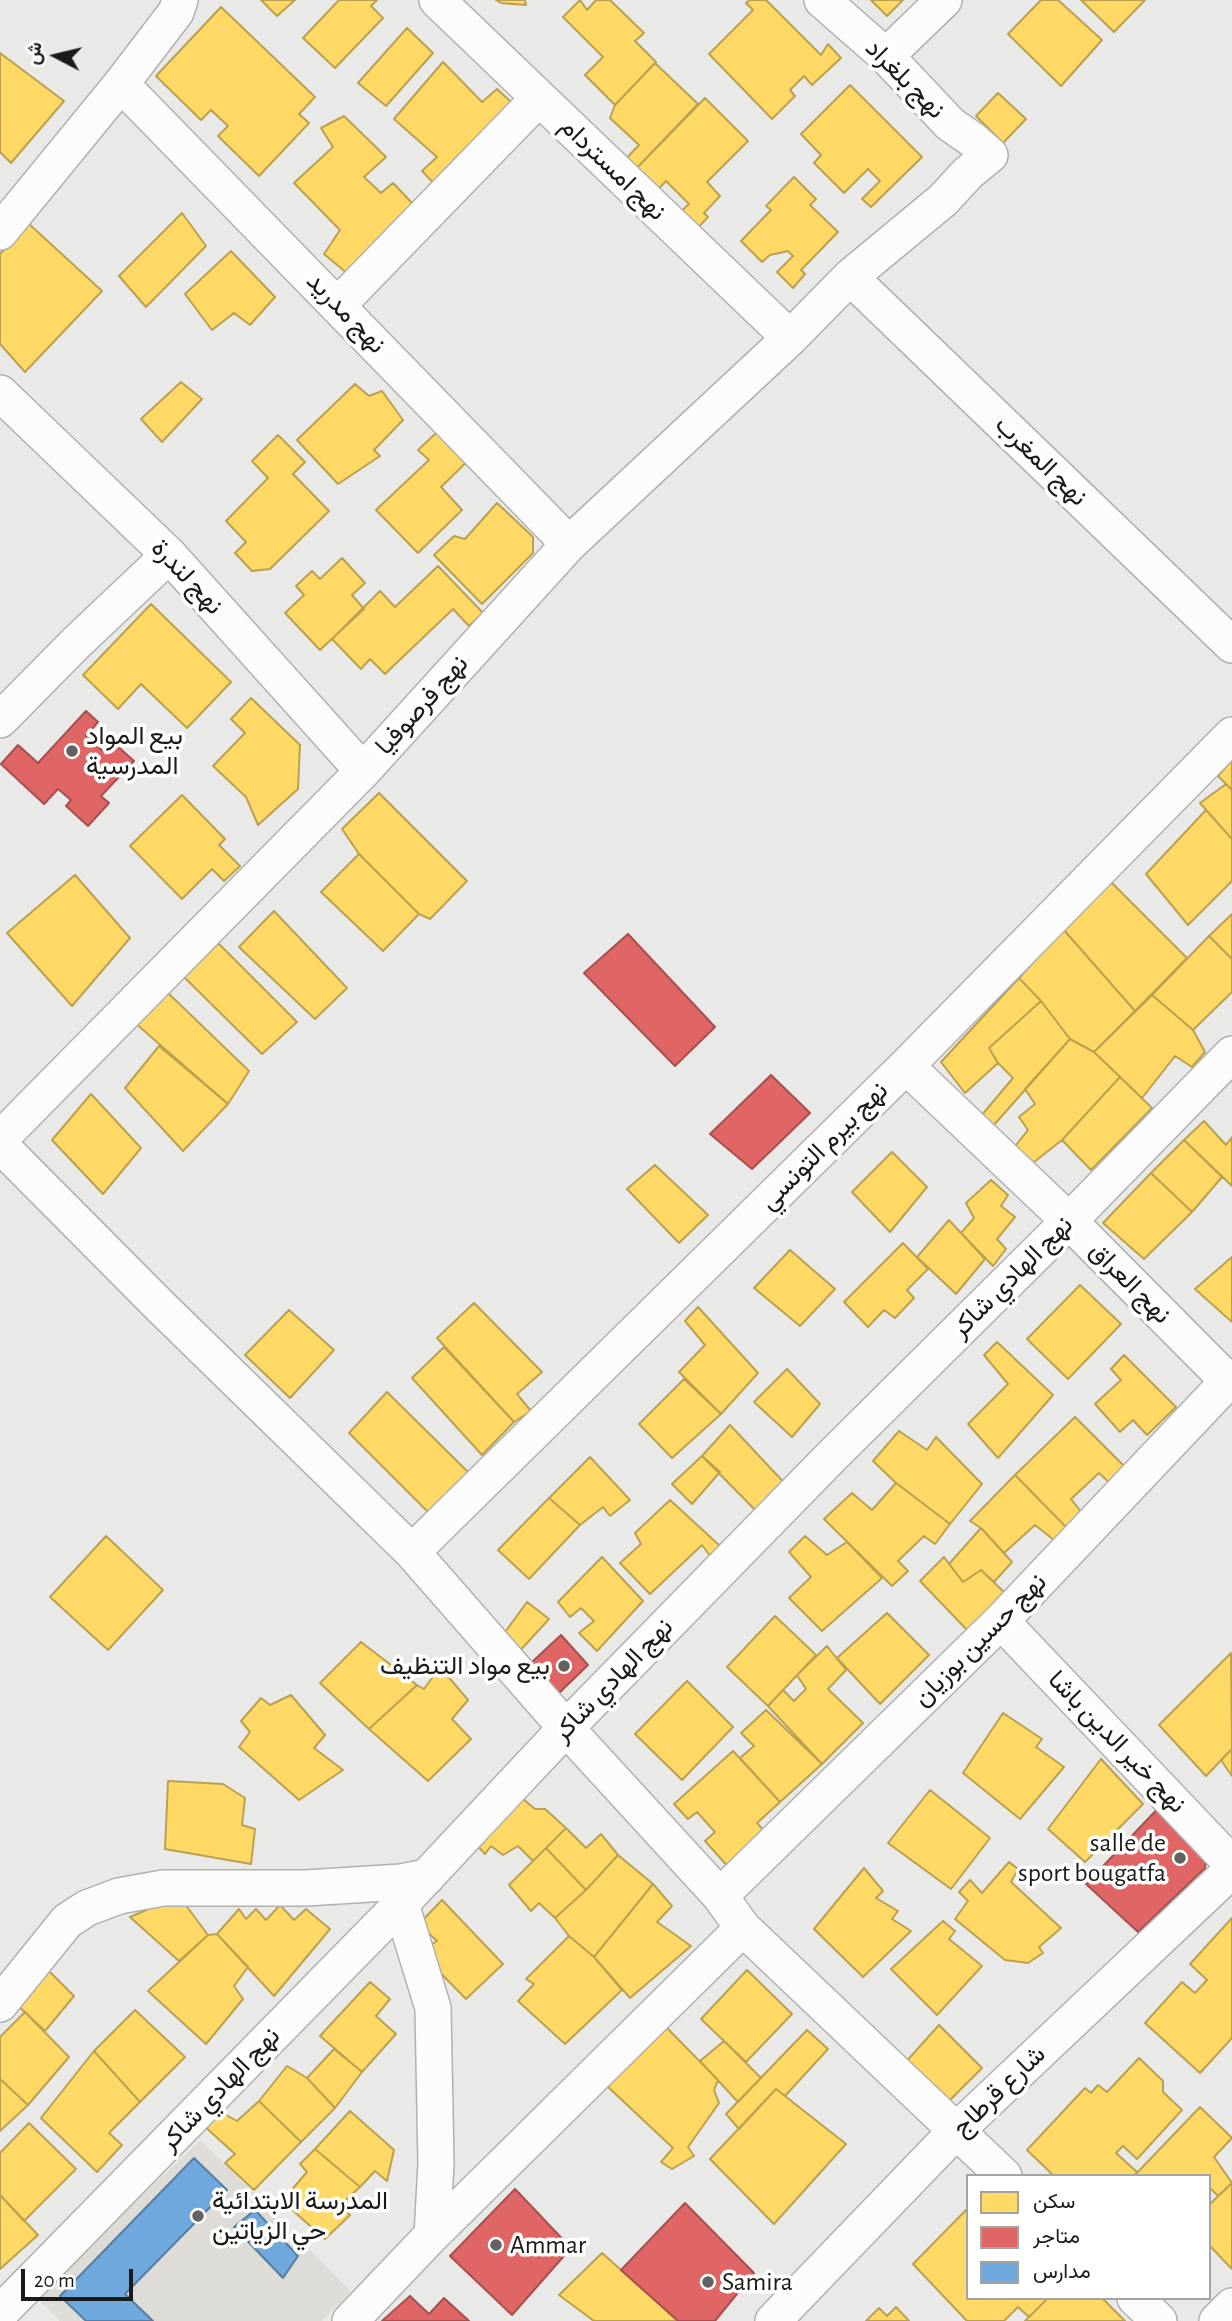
<!DOCTYPE html>
<html>
<head>
<meta charset="utf-8">
<style>
	body { margin:0 }
	#map { position:relative; width:1232px; height:2321px; overflow:hidden; background:#e9e9e8; font-family:"Alegreya Sans",Vazirmatn,sans-serif }
	canvas { display:block }
	.legend { position:absolute; left:966px; top:2174px; width:245px; height:126px; box-sizing:border-box; background:#fffffe; border:2px solid #a3a3a2; margin:0; padding:9px 12px; list-style:none; font-size:21px; color:#1a1a19 }
	.legend li { display:flex; align-items:center; gap:14px; height:35px }
	.legend b { width:35px; border:2px solid #a3a3a2 }
	.north { position:absolute; left:21px; top:21px; width:70px; height:70px; -webkit-text-stroke:5px #fffffe; paint-order:stroke; rotate:277deg; font-size:19px; font-weight:700; line-height:28px; text-align:center; color:#1a1a19 }
	.north::after { content:''; display:block; margin:auto; width:24px; height:32px; background:#1a1a19; clip-path:polygon(50% 0,100% 100%,50% 72%,0 100%) }
	.scale { position:absolute; left:21px; top:2269px; width:112px; height:32px; box-sizing:border-box; border:4px solid #1a1a19; border-top:0; padding-left:9px; font-size:21px; line-height:24px; white-space:nowrap; color:#1a1a19; -webkit-text-stroke:5px #fffffe; paint-order:stroke }
</style>
</head>
<body>
<div id="map">
<canvas width="1232" height="2321"></canvas>
<ul class="legend">
<li><b style="height:19px;background:#ffd966"></b>سكن</li>
<li><b style="height:19px;background:#e06666"></b>متاجر</li>
<li><b style="height:19px;background:#6fa8dc"></b>مدارس</li>
</ul>
<div class="north">ش</div>
<div class="scale">20 m</div>
</div>
<script>
const ctx = document.querySelector('canvas').getContext('2d');
ctx.lineJoin = 'round';
function fill(path, color) {
  ctx.fillStyle = color;
  ctx.fill(path, 'evenodd');
}
function poly(rows) {
  const path = new Path2D();
  for (const r of rows) {
    path.moveTo(r[0], r[1]);
    for (let i = 2; i < r.length; i += 2) path.lineTo(r[i], r[i + 1]);
  }
  return path;
}
function strokePath(path, color, width, dash) {
  ctx.strokeStyle = color;
  ctx.lineWidth = width;
  ctx.lineCap = dash ? 'butt' : 'round';
  ctx.setLineDash(dash || []);
  ctx.stroke(path);
}
function drawText(font, color, halo, rows, align = 'center') {
  ctx.font = font + ' "Alegreya Sans",Vazirmatn,sans-serif';
  ctx.lineWidth = 7;
  ctx.setLineDash([]);
  ctx.textBaseline = 'middle';
  ctx.strokeStyle = halo;
  ctx.fillStyle = color;
  for (const [text, x, y, turn = 0] of rows) {
    ctx.save();
    ctx.translate(x, y);
    ctx.rotate((+turn || 0) * Math.PI / 180);
    ctx.textAlign = isNaN(turn) ? turn : align;
    if (halo) ctx.strokeText(text, 0, 0);
    ctx.fillText(text, 0, 0);
    ctx.restore();
  }
}
fill(poly([
	[201,2140,351,2292,322,2321,60,2321,35,2296]
]), '#dddcd6');
const homes = poly([
	[261,0,295,0,277,16,261,0],
	[339,0,377,0,371,6,383,18,335,68,303,38,339,0],
	[496,0,525,0,526,5,501,3,496,0],
	[580,0,587,10,596,0,610,0,644,33,635,41,656,62,615,105,585,75,603,57,563,17,580,0],
	[750,0,766,0,821,55,828,44,841,58,812,85,804,76,790,90,795,96,772,119,709,54,753,10,746,3,750,0],
	[871,0,903,0,887,16,871,0],
	[1041,0,1058,0,1102,40,1061,86,1008,34,1041,0],
	[1081,0,1145,0,1114,32,1081,0],
	[221,7,315,97,299,114,309,123,259,176,218,136,228,126,211,110,201,120,156,76,221,7],
	[407,28,433,53,386,106,358,83,407,28],
	[0,53,64,101,11,163,0,152,0,53],
	[443,62,482,102,497,89,524,114,446,196,422,171,437,157,394,119,443,62],
	[655,63,698,104,630,175,620,165,639,145,610,118,615,105,655,63],
	[850,85,922,157,871,207,862,199,880,181,868,169,844,193,814,163,821,155,801,134,850,85],
	[998,93,1026,119,1003,143,976,116,998,93],
	[705,98,748,141,707,182,720,196,704,213,708,217,693,233,676,216,689,204,666,181,649,199,630,175,705,98],
	[344,116,386,157,364,177,381,193,393,183,413,204,348,274,324,254,340,230,294,183,333,147,321,128,344,116],
	[794,177,816,199,810,205,838,232,801,270,805,274,793,288,777,272,793,256,788,251,770,255,762,262,741,241,771,210,766,206,794,177],
	[182,213,206,246,146,307,119,276,182,213],
	[28,223,102,291,25,372,0,344,0,254,28,223],
	[231,251,275,297,250,325,234,313,212,330,185,294,231,251],
	[181,382,202,399,162,442,141,419,181,382],
	[355,384,369,396,382,391,403,420,374,450,380,456,338,484,297,440,355,384],
	[449,421,478,451,441,487,462,510,418,553,376,510,429,460,418,450,449,421],
	[278,435,305,462,293,474,329,511,270,569,252,571,235,553,246,542,226,521,268,478,252,461,278,435],
	[497,503,533,537,533,553,482,604,434,555,454,536,465,539,497,503],
	[342,558,365,583,352,595,364,609,320,650,285,613,304,595,296,586,312,571,320,579,342,558],
	[438,566,483,613,469,626,453,609,385,674,370,659,361,669,332,639,380,591,395,607,438,566],
	[151,604,231,682,187,728,141,684,118,709,83,675,151,604],
	[251,698,300,745,298,789,258,825,246,797,213,766,245,733,231,719,251,698],
	[1232,760,1232,790,1218,776,1232,760],
	[1226,784,1232,790,1232,839,1200,803,1226,784],
	[379,793,467,881,430,919,419,914,359,854,342,829,379,793],
	[182,795,225,839,219,845,240,866,224,881,212,869,182,899,130,846,182,795],
	[1206,810,1232,839,1232,881,1188,925,1146,874,1206,810],
	[359,854,419,914,383,951,321,892,359,854],
	[75,875,130,938,72,1006,7,933,75,875],
	[1110,881,1187,958,1135,1011,1063,929,1110,881],
	[274,911,347,988,315,1019,239,947,274,911],
	[1232,914,1232,959,1209,936,1232,914],
	[1063,929,1135,1011,1094,1052,1070,1039,1041,1001,1019,978,1063,929],
	[1209,936,1232,959,1232,992,1193,1030,1152,995,1209,936],
	[218,943,297,1022,262,1054,184,977,218,943],
	[1019,978,1041,1001,989,1048,998,1063,965,1093,941,1062,1019,978],
	[167,992,249,1071,228,1104,134,1022,167,992],
	[1152,995,1193,1030,1205,1052,1192,1067,1175,1056,1142,1098,1094,1052,1152,995],
	[1041,1001,1070,1039,993,1126,981,1116,1013,1078,998,1063,989,1048,1041,1001],
	[1070,1039,1094,1052,1120,1077,1062,1140,1029,1166,1013,1149,1028,1130,1019,1117,1035,1104,1025,1089,1070,1039],
	[159,1046,228,1104,183,1151,125,1088,159,1046],
	[1120,1077,1152,1108,1091,1170,1062,1140,1120,1077],
	[91,1094,141,1148,103,1194,52,1140,91,1094],
	[1204,1121,1226,1145,1232,1137,1232,1186,1184,1140,1204,1121],
	[1184,1140,1222,1177,1192,1212,1151,1173,1184,1140],
	[892,1152,927,1187,890,1232,852,1192,892,1152],
	[655,1165,708,1215,679,1243,627,1189,655,1165],
	[1151,1173,1192,1212,1144,1259,1103,1223,1151,1173],
	[991,1180,1008,1195,1001,1206,1015,1217,997,1239,1006,1249,993,1266,961,1233,974,1218,966,1203,991,1180],
	[949,1220,985,1259,956,1294,917,1257,949,1220],
	[903,1243,928,1269,907,1290,914,1298,895,1318,884,1310,868,1327,844,1302,903,1243],
	[790,1250,835,1289,800,1326,754,1288,790,1250],
	[1232,1257,1232,1322,1195,1289,1232,1257],
	[1080,1285,1121,1324,1068,1379,1027,1339,1080,1285],
	[474,1303,542,1372,517,1394,531,1411,514,1422,437,1338,474,1303],
	[698,1307,758,1373,721,1414,679,1372,705,1345,685,1321,698,1307],
	[289,1310,334,1350,290,1398,245,1355,289,1310],
	[997,1342,1053,1395,998,1458,968,1424,1008,1384,984,1355,997,1342],
	[444,1347,514,1422,482,1455,412,1378,444,1347],
	[1124,1355,1176,1407,1147,1435,1133,1420,1120,1432,1095,1404,1121,1380,1111,1369,1124,1355],
	[787,1369,820,1404,792,1437,754,1402,787,1369],
	[684,1379,721,1414,672,1458,639,1424,684,1379],
	[387,1392,469,1473,431,1515,349,1433,387,1392],
	[1075,1417,1128,1470,1113,1486,1099,1473,1071,1499,1082,1513,1067,1528,1015,1475,1075,1417],
	[730,1425,791,1490,763,1518,702,1456,730,1425],
	[899,1431,927,1450,936,1437,982,1484,950,1524,896,1483,873,1461,899,1431],
	[702,1456,720,1472,692,1504,672,1484,702,1456],
	[590,1457,630,1500,610,1516,603,1507,580,1525,549,1498,590,1457],
	[1015,1475,1067,1528,1054,1540,1035,1525,1004,1553,981,1528,970,1521,1015,1475],
	[896,1483,950,1524,935,1544,924,1536,898,1561,908,1571,892,1586,824,1519,852,1493,872,1510,896,1483],
	[549,1498,580,1525,529,1579,498,1550,549,1498],
	[670,1500,720,1546,711,1557,702,1545,650,1594,620,1563,641,1544,635,1533,670,1500],
	[981,1528,1012,1562,994,1582,981,1570,963,1582,949,1564,981,1528],
	[106,1536,163,1590,108,1650,50,1597,106,1536],
	[805,1536,827,1555,847,1542,882,1578,822,1631,789,1598,811,1577,789,1552,805,1536],
	[602,1557,643,1601,597,1651,579,1633,594,1621,581,1608,570,1617,558,1602,602,1557],
	[944,1557,963,1582,981,1570,1006,1594,969,1632,920,1581,944,1557],
	[527,1602,549,1619,517,1654,500,1639,527,1602],
	[887,1613,929,1655,880,1704,837,1658,887,1613],
	[775,1616,816,1655,768,1706,727,1667,775,1616],
	[361,1642,417,1685,369,1729,320,1683,361,1642],
	[827,1646,846,1670,828,1689,863,1723,822,1764,768,1706,783,1690,794,1701,806,1689,797,1675,827,1646],
	[1231,1653,1232,1749,1206,1776,1159,1725,1231,1653],
	[440,1667,468,1700,452,1719,471,1739,428,1781,369,1729,417,1685,424,1689,440,1667],
	[687,1681,733,1727,682,1780,635,1734,687,1681],
	[291,1695,325,1735,314,1748,343,1770,299,1800,239,1747,250,1732,241,1721,261,1698,270,1705,291,1695],
	[766,1710,822,1764,780,1802,740,1758,754,1746,741,1733,766,1710],
	[1003,1713,1042,1739,1036,1747,1064,1767,1020,1819,963,1773,1003,1713],
	[1232,1749,1232,1776,1221,1760,1232,1749],
	[733,1751,780,1802,757,1823,769,1836,731,1870,705,1841,715,1832,697,1812,688,1819,674,1804,733,1751],
	[1101,1759,1143,1804,1085,1862,1048,1829,1101,1759],
	[168,1781,223,1784,245,1798,242,1825,255,1829,251,1864,165,1849,168,1781],
	[930,1790,990,1838,951,1889,888,1843,930,1790],
	[516,1793,535,1809,545,1809,566,1828,533,1861,518,1846,503,1855,491,1846,485,1854,473,1841,516,1793],
	[566,1828,586,1848,601,1834,618,1855,586,1890,546,1848,566,1828],
	[546,1848,586,1890,555,1918,539,1903,531,1911,509,1885,546,1848],
	[618,1855,653,1884,594,1957,569,1936,555,1918,586,1890,618,1855],
	[1009,1862,1018,1869,1011,1882,1061,1928,1039,1947,1043,1953,1028,1963,1005,1960,955,1919,968,1901,959,1892,970,1880,982,1893,1009,1862],
	[864,1868,883,1891,876,1898,898,1911,892,1919,911,1931,863,1977,814,1929,864,1868],
	[653,1884,672,1906,657,1922,691,1946,630,1998,594,1957,653,1884],
	[179,1896,208,1935,179,1961,130,1917,179,1896],
	[442,1900,503,1964,466,1999,420,1952,437,1941,419,1924,442,1900],
	[280,1905,294,1920,306,1909,330,1929,274,1996,217,1934,239,1909,246,1919,256,1909,266,1920,280,1905],
	[1232,1918,1232,2038,1200,2073,1145,2023,1182,1982,1195,1993,1207,1980,1190,1964,1232,1918],
	[943,1921,955,1931,949,1939,982,1966,937,2015,891,1969,943,1921],
	[217,1934,248,1967,234,1986,243,1999,206,2044,148,1991,208,1935,217,1934],
	[569,1936,594,1957,622,1990,565,2044,518,2001,534,1984,526,1979,569,1936],
	[48,1970,74,1996,45,2031,15,2003,48,1970],
	[747,1970,792,2014,746,2062,701,2019,747,1970],
	[370,1982,390,1999,376,2016,396,2034,362,2072,320,2036,370,1982],
	[135,2010,185,2057,140,2102,94,2051,135,2010],
	[25,2012,69,2057,28,2105,0,2079,0,2037,25,2012],
	[939,2025,982,2068,947,2103,904,2064,939,2025],
	[667,2028,718,2080,714,2090,719,2103,688,2147,694,2156,672,2169,661,2162,673,2148,607,2086,667,2028],
	[807,2030,828,2049,785,2096,776,2089,739,2129,726,2114,807,2030],
	[724,2041,761,2078,738,2102,700,2061,724,2041],
	[334,2049,362,2072,335,2108,307,2078,334,2049],
	[94,2051,140,2102,109,2133,122,2145,97,2172,41,2118,94,2051],
	[1139,2058,1163,2081,1163,2092,1182,2110,1137,2159,1123,2146,1116,2153,1137,2172,1134,2176,1054,2176,1027,2150,1085,2088,1091,2093,1098,2085,1107,2092,1139,2058],
	[287,2066,307,2078,335,2108,301,2142,259,2101,287,2066],
	[0,2079,28,2105,0,2131,0,2079],
	[776,2089,846,2144,774,2224,710,2159,776,2089],
	[259,2101,301,2142,254,2190,225,2163,235,2154,203,2125,219,2111,237,2121,259,2101],
	[1200,2107,1232,2138,1214,2157,1232,2183,1218,2196,1209,2187,1209,2176,1134,2176,1200,2107],
	[350,2111,394,2150,387,2181,375,2171,360,2187,315,2149,350,2111],
	[29,2123,76,2169,24,2221,0,2195,0,2153,29,2123],
	[315,2149,360,2187,340,2205,350,2215,325,2239,282,2201,307,2172,300,2164,315,2149],
	[1232,2183,1232,2269,1209,2245,1209,2205,1232,2183],
	[0,2195,38,2235,0,2269,0,2195],
	[968,2208,968,2298,1048,2298,1029,2317,1018,2307,1004,2321,967,2321,913,2264,968,2208],
	[602,2253,678,2321,594,2321,559,2295,602,2253],
	[1048,2298,1102,2298,1125,2321,1025,2321,1048,2298],
	[896,2307,909,2321,866,2321,879,2308,887,2316,896,2307]
]);
fill(homes, '#ffd966');
strokePath(homes, '#baa04f', 2);
const shops = poly([
	[86,711,98,722,86,736,105,753,114,743,134,761,101,796,109,803,88,826,66,806,71,800,58,789,44,804,1,764,18,745,38,763,86,711],
	[628,934,715,1027,675,1066,584,973,628,934],
	[771,1075,810,1113,752,1169,710,1134,771,1075],
	[561,1635,588,1665,558,1694,531,1663,561,1635],
	[1165,1801,1208,1844,1205,1868,1138,1932,1086,1884,1165,1801],
	[515,2189,571,2248,512,2315,450,2256,515,2189],
	[685,2203,754,2273,715,2321,678,2321,621,2270,685,2203],
	[410,2296,429,2314,444,2298,469,2321,382,2321,410,2296]
]);
fill(shops, '#e06666');
strokePath(shops, '#a54f4f', 2);
const schools = poly([
	[194,2158,227,2190,125,2294,153,2321,86,2321,60,2296,194,2158],
	[255,2210,298,2256,283,2278,234,2227,255,2210]
]);
fill(schools, '#6fa8dc');
strokePath(schools, '#567da2', 2);
const minor = poly([
	[437,0,790,338],
	[886,56,944,0],
	[121,84,569,544],
	[0,232,121,84,176,12,180,0],
	[850,277,1232,645],
	[338,305,539,98],
	[0,393,169,555,363,771],
	[0,720,76,643,169,555],
	[906,1066,1069,1221,1232,1385],
	[0,1139,363,771,569,544,790,338,850,277,943,200,968,173,990,155,973,140,950,124,886,56,822,0],
	[0,1145,160,1306,412,1552,566,1728,720,1896,743,1928,1004,2176],
	[412,1552,906,1066,1232,735],
	[1001,1621,1232,1864],
	[720,1896,1001,1621,1232,1377],
	[401,1904,433,2008,436,2164,432,2235],
	[0,2004,67,1921,87,1908,119,1896,163,1888,306,1888,401,1882,427,1877],
	[1135,2298,1159,2321],
	[0,2313,401,1904,566,1728,832,1456,1069,1221,1232,1054],
	[350,2321,432,2235,743,1928],
	[773,2321,956,2131,1232,1870],
	[1217,2321,1232,2306]
]);
strokePath(minor, '#b0b0af', 38);
strokePath(minor, '#fcfcfc', 35);
for (const [x, y, r, color] of [
	[72,751,7,"#626261"],
	[564,1666,7,"#626261"],
	[1180,1858,7,"#626261"],
	[198,2216,7,"#626261"],
	[496,2245,7,"#626261"],
	[708,2282,7,"#626261"]
]) {
  const dot = new Path2D();
  dot.arc(x, y, r, 0, 2 * Math.PI);
  ctx.fillStyle = color;
  ctx.fill(dot);
  strokePath(dot, '#fffffe', 2.5);
}
drawText('26px', '#1a1a19', '#fffffe', [
	["نهج بلغراد",905,79,45],
	["نهج امستردام",613,169,44],
	["نهج مدريد",346,313,46],
	["نهج المغرب",1041,461,44],
	["نهج لندرة",187,577,47],
	["نهج فرصوفيا",422,705,-48],
	["نهج بيرم التونسي",824,1146,-45],
	["نهج الهادي شاكر",1012,1277,-45],
	["نهج العراق",1130,1283,45],
	["نهج حسين بوزيان",980,1640,-45],
	["نهج الهادي شاكر",613,1680,-46],
	["نهج خير الدين باشا",1117,1742,46],
	["نهج الهادي شاكر",220,2089,-46],
	["شارع قرطاج",999,2091,-44]
]);
drawText('26px', '#1a1a19', '#fffffe', [
	["بيع المواد",86,736],
	["المدرسية",86,766],
	["بيع مواد التنظيف",550,1666,"right"],
	["salle de",1166,1843,"right"],
	["sport bougatfa",1166,1873,"right"],
	["المدرسة الابتدائية",212,2201],
	["حي الزياتين",212,2231],
	["Ammar",510,2245],
	["Samira",722,2282]
], 'left');
</script>
</body>
</html>
